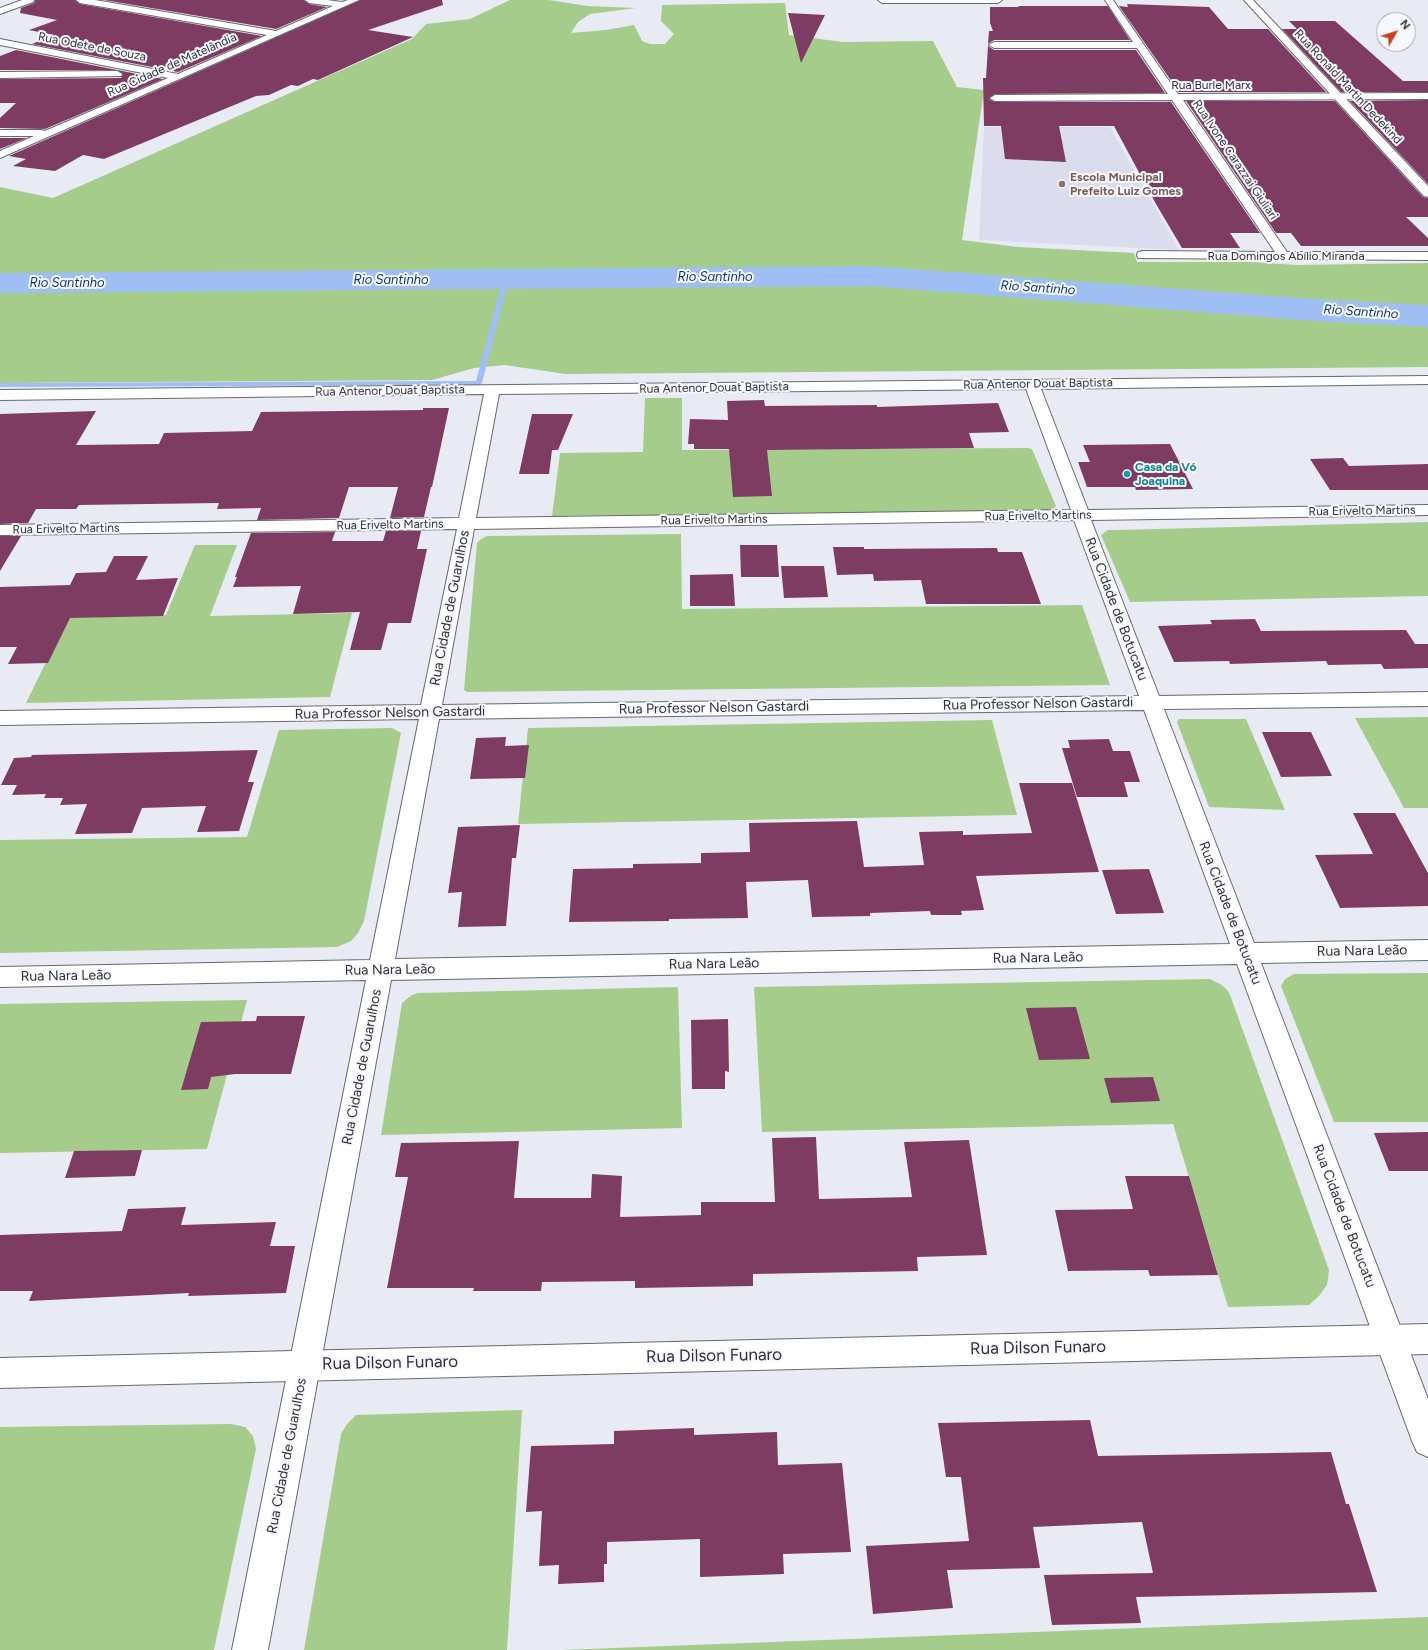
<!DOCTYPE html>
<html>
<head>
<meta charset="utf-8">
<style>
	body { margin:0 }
	#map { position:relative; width:1428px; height:1650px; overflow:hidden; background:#e9ebf4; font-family:Figtree,sans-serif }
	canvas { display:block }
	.north { position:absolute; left:1376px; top:12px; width:40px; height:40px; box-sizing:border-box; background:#f7f8fe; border:1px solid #a8a8ae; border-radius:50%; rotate:51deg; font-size:11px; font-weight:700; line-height:16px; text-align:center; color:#313135 }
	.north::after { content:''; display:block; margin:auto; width:14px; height:18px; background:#ca401f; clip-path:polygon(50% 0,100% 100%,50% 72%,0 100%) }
</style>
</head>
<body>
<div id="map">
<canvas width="1428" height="1650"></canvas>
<div class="north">N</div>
</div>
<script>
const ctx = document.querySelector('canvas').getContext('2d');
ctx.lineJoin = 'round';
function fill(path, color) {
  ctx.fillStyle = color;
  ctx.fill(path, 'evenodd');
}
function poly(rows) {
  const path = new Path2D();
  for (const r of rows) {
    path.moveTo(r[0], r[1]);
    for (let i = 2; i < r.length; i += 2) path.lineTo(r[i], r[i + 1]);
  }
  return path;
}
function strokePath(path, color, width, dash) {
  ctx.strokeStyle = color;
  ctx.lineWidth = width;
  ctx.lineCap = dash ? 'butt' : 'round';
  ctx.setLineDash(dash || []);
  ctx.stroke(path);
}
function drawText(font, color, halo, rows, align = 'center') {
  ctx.font = font + ' Figtree,sans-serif';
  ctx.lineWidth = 4;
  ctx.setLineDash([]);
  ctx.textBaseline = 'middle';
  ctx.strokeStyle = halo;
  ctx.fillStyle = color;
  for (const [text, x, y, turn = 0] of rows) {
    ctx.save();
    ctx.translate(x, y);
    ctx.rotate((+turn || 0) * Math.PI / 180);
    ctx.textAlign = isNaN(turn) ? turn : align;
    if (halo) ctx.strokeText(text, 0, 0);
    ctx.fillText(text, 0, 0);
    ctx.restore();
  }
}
fill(poly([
	[984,127,1110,127,1179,250,979,240]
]), '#dbddee');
fill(poly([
	[510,0,548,0,588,6,636,8,590,14,578,22,571,33,606,30,634,25,642,41,650,44,665,44,674,34,661,21,662,5,785,3,789,35,843,42,933,41,957,87,984,90,962,240,1018,247,1134,253,1137,262,1250,262,1297,265,1428,263,1428,367,565,374,505,365,474,368,432,380,0,383,0,187,53,198,412,39,426,24,470,19],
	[645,398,682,398,682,450,1028,448,1032,449,1056,506,1052,511,552,516,560,453,643,452],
	[1428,522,1428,596,1130,602,1101,535,1108,530,1117,530],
	[681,534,682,609,1082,605,1110,685,467,692,464,690,477,543,481,539,487,536],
	[195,545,237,545,210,616,352,613,330,697,26,703,68,617,166,615],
	[1428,717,1428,808,1404,808,1355,718],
	[1179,719,1246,719,1285,810,1209,807,1177,722],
	[992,720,1017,815,518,824,528,728],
	[392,728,401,733,364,921,358,933,351,941,337,947,0,953,0,840,247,837,279,730],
	[1428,973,1428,1122,1334,1122,1281,986,1285,979,1294,974],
	[1210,979,1222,985,1229,992,1329,1270,1327,1285,1319,1296,1309,1305,1228,1307,1173,1124,762,1132,754,987],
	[678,987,682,1128,381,1135,402,1003,412,995,418,993],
	[247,1000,207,1149,0,1153,0,1004],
	[522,1410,507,1650,304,1650,341,1434,347,1424,356,1415],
	[231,1424,245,1427,253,1436,256,1449,214,1650,0,1650,0,1427],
	[1428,1617,1428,1650,562,1650]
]), '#a5cc8b');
fill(poly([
	[506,277,509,279,482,383,479,385,0,387,0,383,476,381,503,279,506,277]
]), '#9fbff4');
fill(poly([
	[870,266,1315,299,1428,305,1428,327,1315,321,870,286,0,293,0,273,870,266]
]), '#9fbff4');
fill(poly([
	[35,0,75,0,80,4,262,36,178,72,32,44,54,35,29,30,57,20,20,13,21,8,34,3],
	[104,0,304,0,309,4,327,7,276,29],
	[360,0,442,0,443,5,368,30,413,37,318,80,313,79,298,86,291,85,269,95,256,96,104,159,83,155,55,171,13,166,26,159,9,156],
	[1127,4,1209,7,1228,29,1268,29,1326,92,1179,92,1119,6,1128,7],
	[1018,6,1108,6,1130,40,994,40,988,44,989,31,993,31,990,23,990,7,1019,7],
	[788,13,825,15,801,63],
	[1289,21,1335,21,1403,81,1428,81,1428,92,1341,92,1282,29,1297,29],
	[988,46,994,50,1136,50,1165,93,995,94,989,99,995,102,1171,102,1260,233,1230,233,1240,248,1182,248,1156,204,1114,126,1059,126,1066,162,1005,159,1001,126,984,126,983,78,986,78],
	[16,50,117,70,0,70,0,56],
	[117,70,163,79,45,129,0,128,0,118,16,103,0,103,0,79,121,78,123,74],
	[1428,100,1428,184,1350,101],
	[1186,101,1335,101,1423,197,1428,198,1428,217,1406,217,1428,238,1428,246,1301,246,1291,233,1276,233],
	[0,138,27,138,0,149],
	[764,400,765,406,877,405,877,407,998,403,1009,432,969,433,974,448,767,450,772,496,733,497,729,449,694,449,694,444,688,444,690,419,728,420,727,401],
	[423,408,449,408,432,487,431,487,424,517,390,518,398,487,349,487,339,518,257,520,261,508,217,509,219,503,79,505,76,509,36,509,28,523,0,524,0,414,96,411,76,445,159,444,164,433,252,431,261,412,423,410],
	[532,414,573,414,558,450,552,450,549,474,519,474],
	[1170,444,1193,489,1136,490,1135,487,1087,487,1078,462,1090,462,1083,445],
	[1343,458,1349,466,1428,464,1428,490,1330,490,1310,459],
	[386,531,421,531,417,549,427,549,411,623,388,623,381,650,350,650,360,612,293,614,301,586,233,587,237,577,235,577,251,533,335,532,332,541,383,541],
	[0,536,21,536,0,571],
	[740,545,777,545,779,577,741,577],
	[833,547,864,547,864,549,997,548,998,552,1022,552,1041,604,926,604,921,580,874,581,873,574,837,575],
	[114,556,148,556,136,580,178,578,163,616,70,618,48,663,8,664,17,647,0,647,0,587,70,585,76,573,106,572],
	[781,566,824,566,828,597,784,598],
	[733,574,735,606,690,606,690,575],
	[1255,619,1261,631,1406,630,1415,644,1428,644,1428,668,1384,669,1381,664,1328,665,1326,661,1230,664,1229,661,1174,662,1158,626,1212,624,1210,620],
	[1262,732,1311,732,1332,776,1281,777],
	[506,737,505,746,529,745,525,778,470,779,476,738],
	[1109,739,1113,751,1130,751,1140,782,1124,782,1128,797,1077,797,1062,748,1070,748,1068,740],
	[258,750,248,782,254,782,239,831,197,832,206,806,142,808,132,833,75,834,87,804,60,805,63,798,44,798,46,794,12,795,17,785,1,785,14,758,31,757,32,755],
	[1019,783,1072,783,1099,872,976,876,984,910,961,911,962,915,931,915,930,911,870,913,870,916,812,917,808,880,746,882,748,918,669,919,669,921,569,922,573,869,633,868,633,864,701,863,701,853,750,852,749,823,857,821,864,867,924,865,919,832,963,831,963,835,1032,833],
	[1353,813,1395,813,1428,873,1428,906,1340,908,1315,855,1373,854],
	[520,825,516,858,512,858,506,926,458,927,462,892,448,893,458,827],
	[1149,869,1164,913,1116,914,1102,870],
	[1076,1007,1090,1059,1039,1060,1026,1008],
	[257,1016,305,1016,291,1074,235,1074,211,1077,208,1089,181,1090,201,1022,256,1021],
	[728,1019,729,1072,725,1071,725,1089,692,1089,691,1020],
	[1153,1077,1160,1101,1111,1103,1104,1078],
	[1428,1132,1428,1171,1389,1171,1374,1133],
	[816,1137,819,1199,912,1197,904,1142,969,1140,987,1255,917,1257,918,1271,753,1274,753,1286,635,1288,635,1281,542,1282,541,1291,473,1291,474,1288,387,1288,408,1177,395,1177,401,1143,519,1141,514,1198,591,1198,592,1174,622,1176,620,1217,701,1215,701,1202,775,1202,772,1138],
	[142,1150,135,1176,65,1178,74,1151],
	[1125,1176,1189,1176,1218,1275,1150,1276,1148,1270,1068,1271,1055,1210,1133,1209],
	[186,1207,181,1225,276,1222,270,1246,295,1246,286,1293,188,1296,189,1293,29,1301,33,1291,0,1291,0,1235,122,1231,128,1209],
	[1090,1420,1098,1456,1331,1452,1346,1504,1349,1504,1377,1592,1136,1597,1141,1623,1052,1625,1044,1575,1153,1573,1142,1522,1033,1527,1040,1568,947,1570,953,1608,873,1614,866,1546,969,1541,961,1477,946,1477,938,1423],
	[694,1428,694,1435,777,1432,778,1465,842,1463,851,1552,783,1554,784,1574,700,1577,700,1539,607,1542,607,1564,604,1564,604,1582,558,1584,559,1565,539,1566,542,1511,526,1512,531,1446,614,1444,614,1431]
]), '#7f3c63');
const street = poly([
	[22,0,34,0,33,2,0,14,0,8,22,0],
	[76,0,95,0,276,31,333,6,309,3,305,0,327,0,342,2,348,0,359,0,0,158,0,151,34,136,0,136,0,130,41,130,45,131,168,78,0,45,0,39,178,74,267,35,80,3,76,0],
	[1105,0,1113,0,1178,94,1428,93,1428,99,1183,100,1287,252,1428,252,1428,260,1138,258,1137,255,1138,252,1143,251,1275,252,1172,100,995,101,990,98,995,95,1168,94,1137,48,994,48,989,45,994,42,1133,42,1105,0],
	[117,71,122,74,121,76,0,78,0,72,117,71],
	[1428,376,1428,384,1041,389,1088,510,1428,505,1428,515,1091,520,1159,696,1428,692,1428,706,1164,709,1254,943,1428,940,1428,960,1261,963,1428,1399,1428,1457,1417,1452,1412,1441,1237,964,391,980,268,1650,232,1650,366,980,0,987,0,967,370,960,419,719,0,725,0,711,421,705,457,529,0,535,0,525,459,518,484,394,0,400,0,390,1428,376],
	[1026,389,1071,510,476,518,499,394,1026,389],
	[1074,520,1139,696,442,705,474,529,1074,520],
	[1144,710,1230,944,395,959,439,719,1144,710]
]);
const secondary = poly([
	[878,0,1002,0,998,3,882,3,878,0],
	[1244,0,1253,0,1428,186,1428,197,1424,196,1244,0],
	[1428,1324,1428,1354,0,1388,0,1358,1428,1324]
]);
strokePath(street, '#686971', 2);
strokePath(secondary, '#686971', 2);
fill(street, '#fff');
fill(secondary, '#fff');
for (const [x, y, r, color] of [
	[1062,184,4,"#8d6e63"],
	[1127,474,4,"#0f9aa8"]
]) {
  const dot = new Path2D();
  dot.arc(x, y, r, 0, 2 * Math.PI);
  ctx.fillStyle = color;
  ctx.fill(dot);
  strokePath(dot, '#f7f8fe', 1.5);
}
drawText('12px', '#313135', '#f7f8fe', [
	["Rua Odete de Souza",92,47,11],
	["Rua Cidade de Matelândia",172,65,-24],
	["Rua Burle Marx",1211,85],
	["Rua Ronald Martin Dedekind",1348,87,47],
	["Rua Ivone Carazzai Giuliari",1235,160,56],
	["Rua Domingos Abílio Miranda",1286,256],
	["Rua Antenor Douat Baptista",1038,384,-1],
	["Rua Antenor Douat Baptista",714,388,-1],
	["Rua Antenor Douat Baptista",390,391,-1],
	["Rua Erivelto Martins",1362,511,-1],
	["Rua Erivelto Martins",1038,516,-1],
	["Rua Erivelto Martins",714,520,-1],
	["Rua Erivelto Martins",390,525,-1],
	["Rua Erivelto Martins",66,529,-1]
]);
drawText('bold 12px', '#785e54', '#f7f8fe', [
	["Escola Municipal",1070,177],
	["Prefeito Luiz Gomes",1070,191]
], 'left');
drawText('bold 12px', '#0d838f', '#f7f8fe', [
	["Casa da Vó",1135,467],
	["Joaquina",1135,481]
], 'left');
drawText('italic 13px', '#06357f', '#f7f8fe', [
	["Rio Santinho",715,277],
	["Rio Santinho",391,280],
	["Rio Santinho",67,283],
	["Rio Santinho",1038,288,4],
	["Rio Santinho",1361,312,4]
]);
drawText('14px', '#313135', '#f7f8fe', [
	["Rua Cidade de Guarulhos",450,608,-79],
	["Rua Cidade de Botucatu",1116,609,69],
	["Rua Professor Nelson Gastardi",1038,704,-1],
	["Rua Professor Nelson Gastardi",714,708,-1],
	["Rua Professor Nelson Gastardi",390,713,-1],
	["Rua Cidade de Botucatu",1230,913,69],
	["Rua Nara Leão",1362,951,-1],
	["Rua Nara Leão",1038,958,-1],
	["Rua Nara Leão",714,964,-1],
	["Rua Nara Leão",390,970,-1],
	["Rua Nara Leão",66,976,-1],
	["Rua Cidade de Guarulhos",362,1067,-79],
	["Rua Cidade de Botucatu",1344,1216,69],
	["Rua Cidade de Guarulhos",287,1456,-79]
]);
drawText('17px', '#313135', '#f7f8fe', [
	["Rua Dilson Funaro",1038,1348,-1],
	["Rua Dilson Funaro",714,1356,-1],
	["Rua Dilson Funaro",390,1363,-1]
]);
</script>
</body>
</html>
